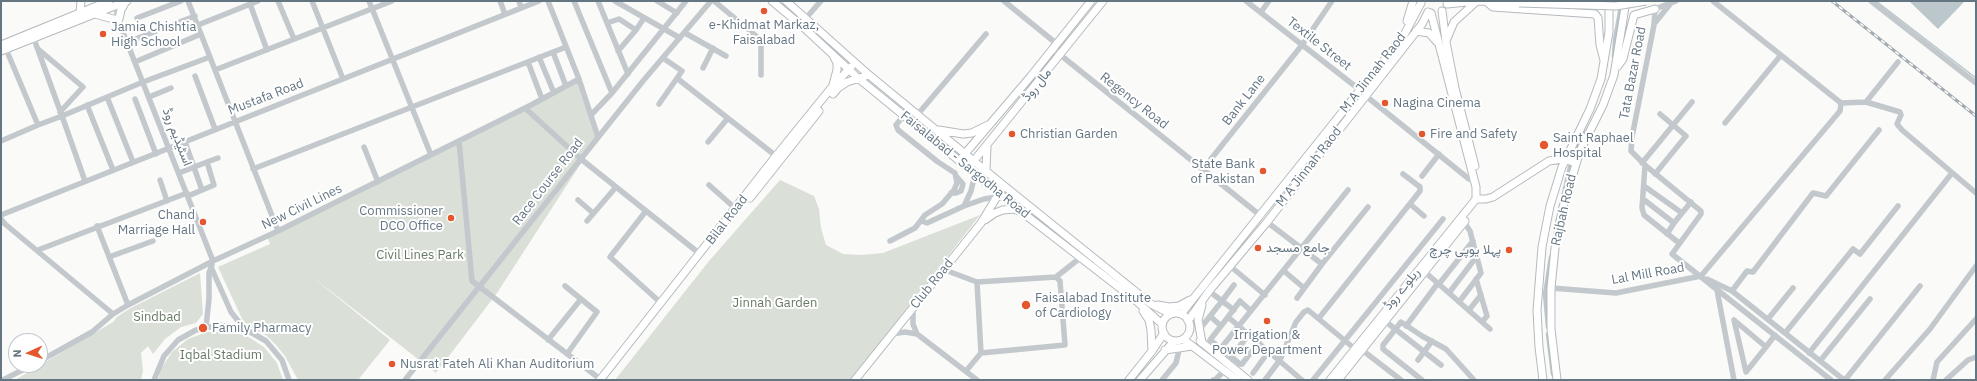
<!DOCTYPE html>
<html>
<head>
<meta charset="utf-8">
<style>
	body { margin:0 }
	#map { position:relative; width:1977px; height:381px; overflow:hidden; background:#fafaf8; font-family:"IBM Plex Sans",sans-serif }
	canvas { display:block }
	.frame { position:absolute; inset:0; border:2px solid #657683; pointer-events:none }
	.north { position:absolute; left:8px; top:333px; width:40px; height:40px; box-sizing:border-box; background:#fff; border:1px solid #c1c8cd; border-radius:50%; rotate:267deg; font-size:11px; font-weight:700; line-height:16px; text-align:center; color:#657683 }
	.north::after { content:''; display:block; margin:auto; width:14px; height:18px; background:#e4572e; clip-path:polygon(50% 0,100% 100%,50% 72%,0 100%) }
</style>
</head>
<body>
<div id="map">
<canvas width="1977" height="381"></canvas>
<div class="frame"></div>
<div class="north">N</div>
</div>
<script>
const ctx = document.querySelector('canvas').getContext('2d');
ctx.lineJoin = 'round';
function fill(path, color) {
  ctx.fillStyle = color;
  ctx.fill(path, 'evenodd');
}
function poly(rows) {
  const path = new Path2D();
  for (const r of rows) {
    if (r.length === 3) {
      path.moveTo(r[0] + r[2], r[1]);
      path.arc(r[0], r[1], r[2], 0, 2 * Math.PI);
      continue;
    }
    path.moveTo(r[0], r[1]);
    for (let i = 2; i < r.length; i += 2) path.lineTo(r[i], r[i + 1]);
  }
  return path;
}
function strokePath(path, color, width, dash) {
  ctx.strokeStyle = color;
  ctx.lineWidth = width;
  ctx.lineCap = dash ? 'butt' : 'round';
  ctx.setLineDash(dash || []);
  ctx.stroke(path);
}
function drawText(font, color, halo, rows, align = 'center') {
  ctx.font = font + ' "IBM Plex Sans",Vazirmatn,sans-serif';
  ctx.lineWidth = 4;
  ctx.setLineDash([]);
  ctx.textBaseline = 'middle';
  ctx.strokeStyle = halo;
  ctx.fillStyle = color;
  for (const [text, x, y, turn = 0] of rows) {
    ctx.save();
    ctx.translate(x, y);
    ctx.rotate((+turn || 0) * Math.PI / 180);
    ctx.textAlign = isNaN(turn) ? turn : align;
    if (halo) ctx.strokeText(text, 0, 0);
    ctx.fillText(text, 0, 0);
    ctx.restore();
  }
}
fill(poly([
	[579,79,598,137,497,293,436,373,310,275,390,340,358,380,298,380,285,356,276,345,267,336,250,327,243,321,218,267,270,244,267,236],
	[780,180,814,196,819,209,821,228,826,245,843,254,861,255,883,253,980,215,851,380,615,380,709,261],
	[200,273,203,314,196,323,181,327,165,339,153,354,148,346,141,353,143,371,141,380,15,380,113,322,117,317,129,309],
	[227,331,247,336,264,347,277,363,283,380,158,380,161,369,172,352,188,339,207,332]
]), '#dadfd7');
fill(poly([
	[1909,1,1965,1,1938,29]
]), '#bbc7cb');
strokePath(poly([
	[1876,1,1976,78]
]), '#bbc7cb', 1.5);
strokePath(poly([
	[1614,57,1615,40,1622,1],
	[1556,228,1570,167,1576,149,1586,132],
	[1548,327,1545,294,1551,257],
	[1548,334,1553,374]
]), '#bbc7cb', 4.5);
const major = poly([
	[772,1,802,26,858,78,1023,213,1134,299,1162,324],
	[786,1,869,75,1003,185,1151,304,1171,314],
	[1487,2,1493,7,1595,14,1598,18,1600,45,1604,60],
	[1447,4,1477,1,1519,3],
	[1442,11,1446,42,1455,88,1475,166],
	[80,13,81,1],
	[95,14,117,20],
	[119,19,121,10,126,1],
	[1407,21,1413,1],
	[1416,31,1429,33,1437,42],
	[1446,41,1454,22,1477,1],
	[1,45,109,1],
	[1,51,127,1],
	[1618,66,1623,59,1634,15,1655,9],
	[833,85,837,70,837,63,834,57],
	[833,94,838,88,847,82,869,75],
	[939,130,963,134,972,133,988,125],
	[963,156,1031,76,1091,1],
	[968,168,1103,1],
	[986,169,987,147],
	[750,198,819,111],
	[1476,199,1486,199,1493,197,1549,161,1563,159,1576,163],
	[985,220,995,213,1003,210,1014,209,1019,211],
	[1158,305,1169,307,1179,306,1190,300],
	[1143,311,1149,320,1151,330,1152,351],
	[1176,327,14],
	[1181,314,1404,35,1421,3],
	[1188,321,1209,291,1267,222,1422,24,1428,12],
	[1183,339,1237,380],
	[1200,341,1248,380],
	[1202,343,1198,320,1202,305],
	[1165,350,1192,346],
	[600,380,776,156,832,87,851,67],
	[855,380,981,223,1001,190],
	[1129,380,1152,351,1164,333],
	[1140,380,1174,341],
	[1330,380,1476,199,1476,187,1431,13],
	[1338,380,1465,221],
	[1543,380,1539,347,1537,310,1542,247,1550,206,1562,167,1590,109,1601,79,1609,32,1609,1],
	[1557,380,1551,329,1551,288,1555,248,1563,207,1580,151,1603,105,1614,75,1626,1]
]);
strokePath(major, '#b5babe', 9);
strokePath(poly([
	[188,1,278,231],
	[278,1,294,39],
	[312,1,343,79],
	[369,1,431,155],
	[500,1,505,14],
	[519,1,521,8],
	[548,1,579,79,598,137],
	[574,1,612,93],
	[598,1,628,74],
	[615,1,680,38],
	[657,1,677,13],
	[714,1,761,40,761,75],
	[1004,1,1057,44],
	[1246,1,1360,90],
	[1676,1,1655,9,1654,25,1632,137,1631,151,1645,165,1701,211,1701,214,1672,254,1831,380],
	[1713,1,1841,103,1866,102,1900,112,1901,115,1897,124,1902,130,1976,193],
	[1871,1,1976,83],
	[250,4,267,50],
	[115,5,119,22,213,261],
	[1261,12,1269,1],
	[137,18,181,1],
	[806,18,821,1],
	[607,23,619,19,636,30,644,18],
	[1654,24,1671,3],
	[198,25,258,1],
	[685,33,726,56],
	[34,39,62,116,143,82,210,57],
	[128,42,195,16],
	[38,49,83,87,60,112],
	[1053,49,1261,216],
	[618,51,636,30],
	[553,52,566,86],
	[539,57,554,93],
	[135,62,201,34],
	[528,62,542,99],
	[703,68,713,48],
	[215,70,392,1],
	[195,76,215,129],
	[678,79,776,156],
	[1366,96,1469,179,1474,180],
	[107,97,133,162],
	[149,97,171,88],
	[135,99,156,154],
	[1866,102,1898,62],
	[659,104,682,71,663,58],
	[87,105,113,170],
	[525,108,581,159,700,254],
	[918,114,986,34],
	[591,115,612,93,686,1],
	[1725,123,1781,55],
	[38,125,62,116,85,181],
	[1,141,38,125,6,49],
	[459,141,472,281,600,379],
	[185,142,202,190],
	[708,142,728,118],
	[364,147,378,182],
	[207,162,218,158],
	[1642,163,1692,102],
	[1645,165,1642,208,1644,215,1679,243],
	[253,169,566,47],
	[1203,169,1302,45,1332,1],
	[179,173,207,162,214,185,188,196],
	[1655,174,1686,136,1660,114],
	[1422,176,1439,154],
	[160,180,167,201],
	[709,185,736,209],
	[1644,186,1682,213],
	[951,193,956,193,961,191,963,184,957,177],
	[1643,199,1674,223,1667,234],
	[578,200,593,213],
	[1410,204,1424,216],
	[964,206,971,191,975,174],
	[646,211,610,257,661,303],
	[1,215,539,1],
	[1,219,5,224,113,314],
	[587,221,616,187],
	[922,221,927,223,964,206,984,199,997,197],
	[1267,222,1322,264],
	[1674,223,1691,202],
	[99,226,97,226,128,305],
	[890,241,915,228,925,215,942,204,954,190,957,183,955,173,938,162,898,130,896,125,904,115],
	[38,250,187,193],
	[109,257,153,241],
	[1230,266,1265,295],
	[211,267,231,312,243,327],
	[945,270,977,282,1056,277,1060,281,1065,345,981,353,966,371],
	[1284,271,1304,288],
	[1425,272,1490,329],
	[1701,276,1840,111,1841,103],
	[1056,277,1080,258],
	[1476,279,1487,316,1482,322],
	[1707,279,1732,291,1844,380],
	[977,282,981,353],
	[1439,284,1473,241],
	[565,286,597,312,567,354],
	[1551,288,1616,293,1701,276],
	[1717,290,1734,380],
	[1732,291,1747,271,1753,272,1813,193,1826,196,1879,130],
	[1449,293,1477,256],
	[1297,298,1322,264,1368,207],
	[1459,302,1481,273,1470,231,1464,222],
	[913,308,913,324,917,334],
	[1234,310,1222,301,1234,285],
	[1469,310,1481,295],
	[1210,316,1221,326],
	[1228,317,1240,301,1251,311],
	[1319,318,1420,191,1420,187,1403,174],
	[1768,319,1793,288],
	[1385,321,1441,365],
	[1203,325,1222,301,1209,291],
	[1406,326,1438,283],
	[206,327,209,299,209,273,212,265],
	[1785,333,1853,249,1860,254,1898,206],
	[892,334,905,332,917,334,977,380],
	[548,340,581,299],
	[1766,347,1734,320,1746,372,1766,347,1775,335],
	[1221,348,1348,190],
	[1362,350,1401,380],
	[1809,353,1952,173],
	[1233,355,1249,334],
	[1418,360,1432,341],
	[40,361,92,332,113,314,128,305,213,261,278,231,531,105,579,79],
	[1820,361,1870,299],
	[1240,364,1210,340,1228,317,1302,380],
	[1242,364,1259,342],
	[1253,373,1269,351],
	[3,380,32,365],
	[154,380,164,356,178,340,196,330,219,325,245,329,266,341,282,360,289,380],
	[405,380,643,81,711,1],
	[1162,380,1176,363,1180,346],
	[1213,380,1216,379,1224,371],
	[1265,380,1280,360,1296,322,1304,312,1308,310,1355,349],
	[1313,380,1443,219],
	[1422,380,1383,349,1383,345,1401,322,1422,336,1446,349,1474,380],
	[1845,380,1920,286],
	[1885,380,1930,329,1976,266],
	[1933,380,1937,362,1976,319],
	[1946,380,1968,360,1976,357]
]), '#c3c8cc', 5.5);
strokePath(major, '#fff', 7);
const rail = poly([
	[1832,1,1976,116]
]);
strokePath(rail, '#a2aab0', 3);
strokePath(rail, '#fff', 1.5, [4.5]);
const majorBridge = poly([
	[1519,3,1616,6,1646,1]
]);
strokePath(majorBridge, '#b5babe', 9, []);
strokePath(majorBridge, '#fff', 7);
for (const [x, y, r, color] of [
	[764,11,4,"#e4572e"],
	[103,34,4,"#e4572e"],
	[1385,103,4,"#e4572e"],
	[1012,134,4,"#e4572e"],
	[1422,134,4,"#e4572e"],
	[1544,145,5,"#e4572e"],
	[1263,171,4,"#e4572e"],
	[451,218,4,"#e4572e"],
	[203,222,4,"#e4572e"],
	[1258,248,4,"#e4572e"],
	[1509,250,4,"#e4572e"],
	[1026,305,5,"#e4572e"],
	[1267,321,4,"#e4572e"],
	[203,328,5,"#e4572e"],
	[392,364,4,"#e4572e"]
]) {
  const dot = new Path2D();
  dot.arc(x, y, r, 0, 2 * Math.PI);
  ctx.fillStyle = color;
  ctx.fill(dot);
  strokePath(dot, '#fff', 1.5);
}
drawText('13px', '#657683', '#fff', [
	["e-Khidmat Markaz,",764,25,"center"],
	["Faisalabad",764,40,"center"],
	["Jamia Chishtia",111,27],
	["High School",111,42],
	["Nagina Cinema",1393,103],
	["Christian Garden",1020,134],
	["Fire and Safety",1430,134],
	["Saint Raphael",1553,138],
	["Hospital",1553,153],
	["State Bank",1255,164,"right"],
	["of Pakistan",1255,179,"right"],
	["Commissioner",443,211,"right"],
	["DCO Office",443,226,"right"],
	["Chand",195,215,"right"],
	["Marriage Hall",195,230,"right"],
	["جامع مسجد",1266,248],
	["پہلا یوپی چرچ",1501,250,"right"],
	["Faisalabad Institute",1035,298],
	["of Cardiology",1035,313],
	["Family Pharmacy",212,328],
	["Irrigation &",1267,335,"center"],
	["Power Department",1267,350,"center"],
	["Nusrat Fateh Ali Khan Auditorium",400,364]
], 'left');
drawText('13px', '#657683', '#fff', [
	["Textile Street",1319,44,38],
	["M.A Jinnah Raod",1373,73,-52],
	["Tata Bazar Road",1633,73,-79],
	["مال روڈ",1037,85,-51],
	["Mustafa Road",266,97,-21],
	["Bank Lane",1244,100,-52],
	["Regency Road",1134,101,38],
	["اسٹیڈیم روڈ",177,137,69],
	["Faisalabad - Sargodha Road",965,165,39],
	["M A Jinnah Raod",1309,167,-52],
	["Race Course Road",548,182,-52],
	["New Civil Lines",302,207,-26],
	["Rajbah Road",1564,210,-77],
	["Bilal Road",727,220,-52],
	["Lal Mill Road",1648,274,-10],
	["Club Road",932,284,-51],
	["ریلوے روڈ",1402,289,-51]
]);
drawText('13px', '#687a64', '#fff', [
	["Civil Lines Park",420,255],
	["Jinnah Garden",775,303],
	["Sindbad",157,317],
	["Iqbal Stadium",221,355]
]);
</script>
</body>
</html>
